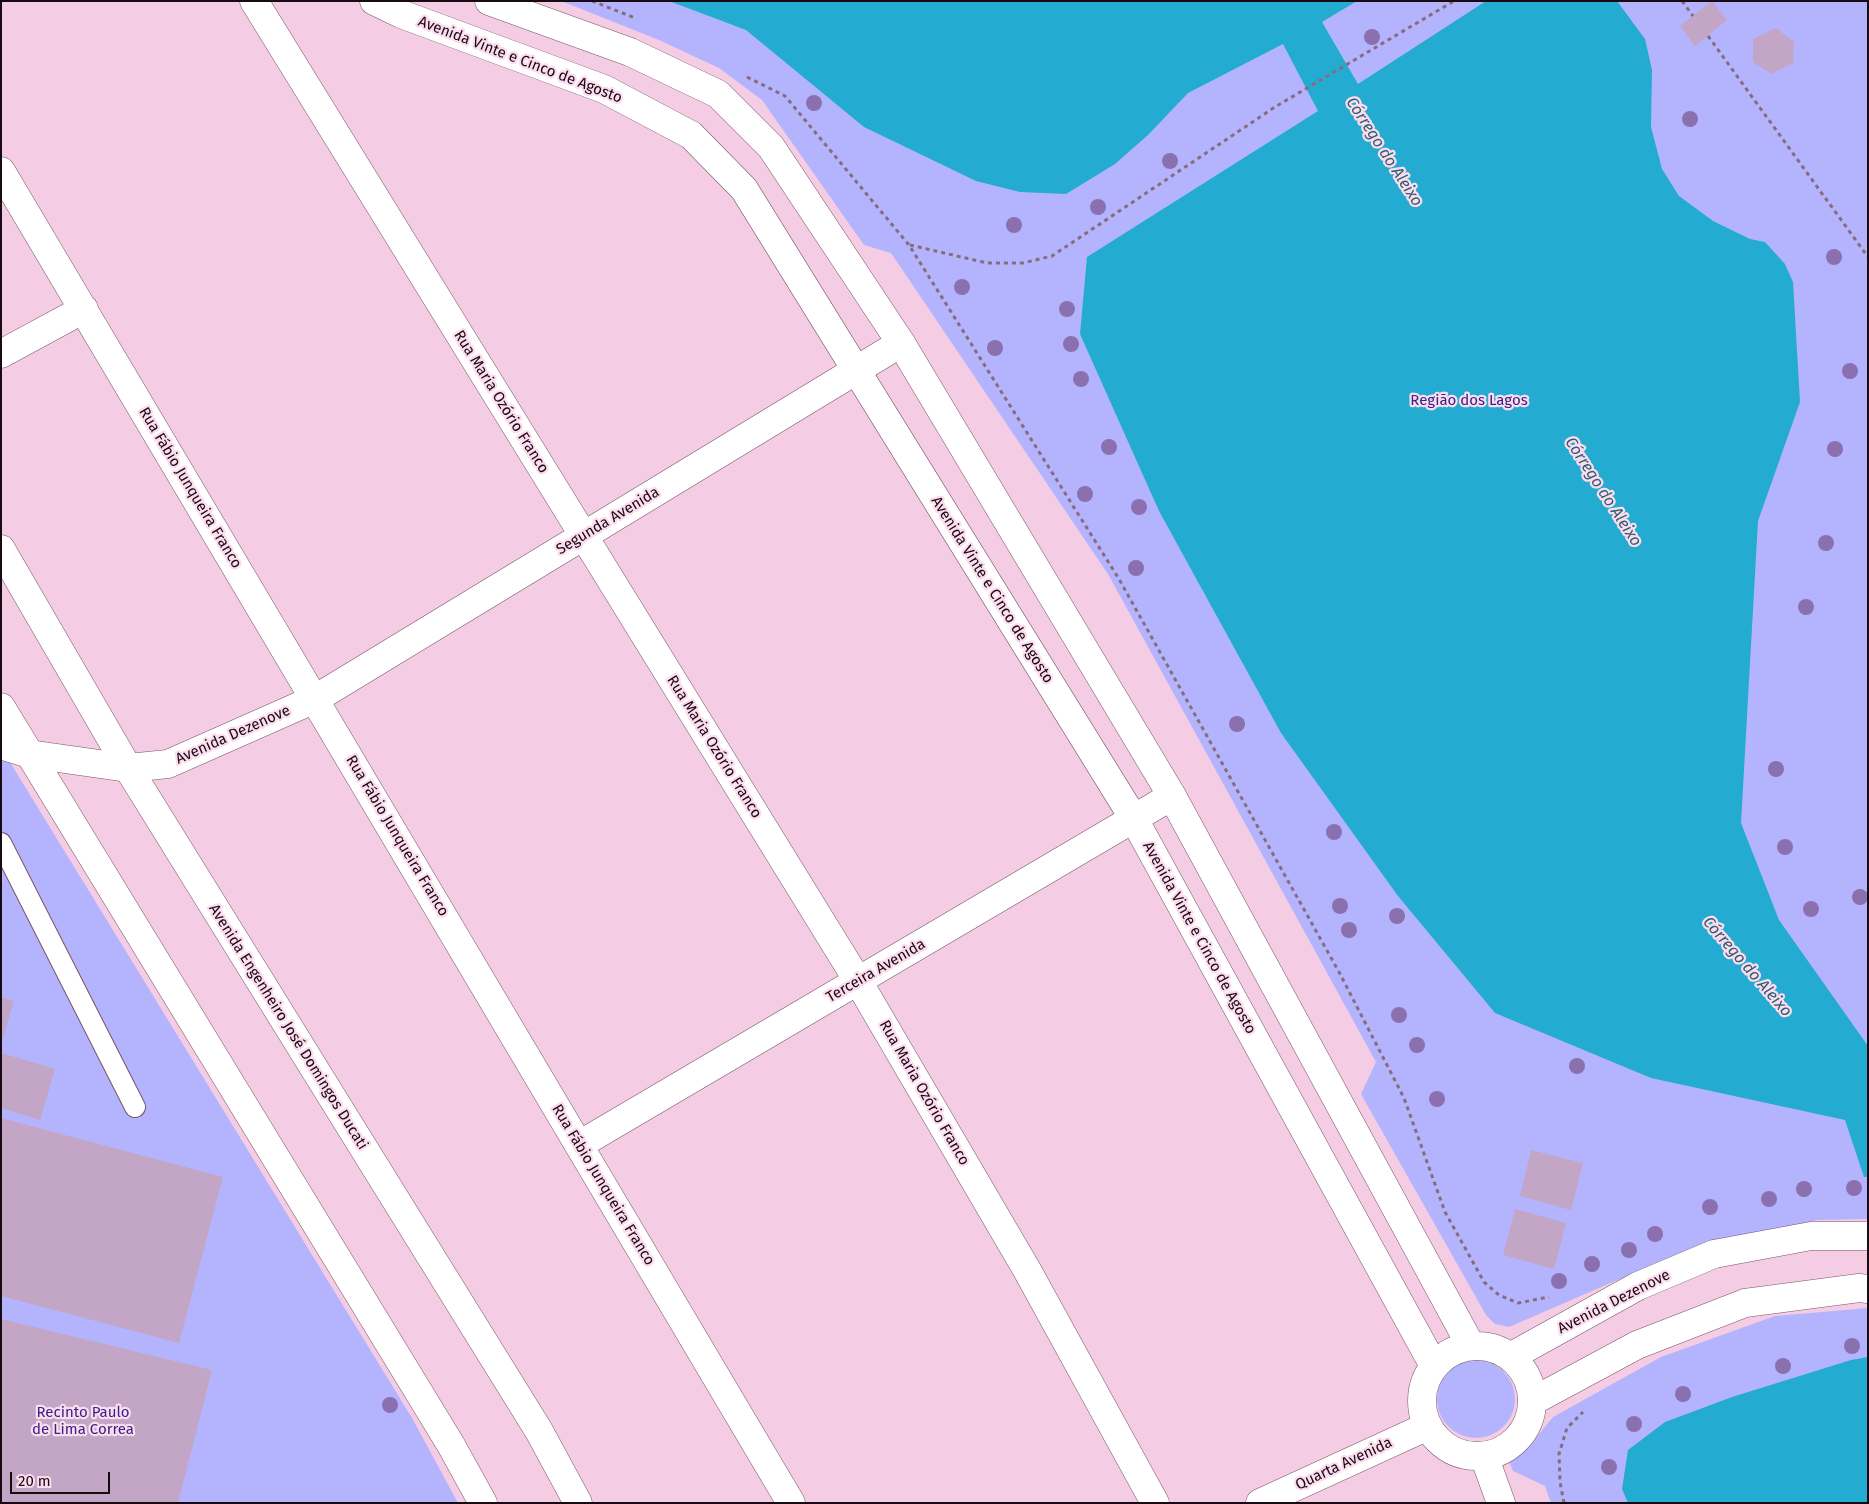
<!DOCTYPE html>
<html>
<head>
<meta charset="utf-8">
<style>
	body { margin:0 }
	#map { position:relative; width:1869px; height:1504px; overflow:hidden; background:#f4cce3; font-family:"Fira Sans",sans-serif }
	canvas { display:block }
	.frame { position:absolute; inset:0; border:2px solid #170a12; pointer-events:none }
	.scale { position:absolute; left:10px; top:1472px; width:100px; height:22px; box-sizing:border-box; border:2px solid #170a12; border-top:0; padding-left:6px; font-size:15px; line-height:18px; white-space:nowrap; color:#170a12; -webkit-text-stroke:4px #fcdcee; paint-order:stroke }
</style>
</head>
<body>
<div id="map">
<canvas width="1869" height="1504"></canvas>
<div class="frame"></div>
<div class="scale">20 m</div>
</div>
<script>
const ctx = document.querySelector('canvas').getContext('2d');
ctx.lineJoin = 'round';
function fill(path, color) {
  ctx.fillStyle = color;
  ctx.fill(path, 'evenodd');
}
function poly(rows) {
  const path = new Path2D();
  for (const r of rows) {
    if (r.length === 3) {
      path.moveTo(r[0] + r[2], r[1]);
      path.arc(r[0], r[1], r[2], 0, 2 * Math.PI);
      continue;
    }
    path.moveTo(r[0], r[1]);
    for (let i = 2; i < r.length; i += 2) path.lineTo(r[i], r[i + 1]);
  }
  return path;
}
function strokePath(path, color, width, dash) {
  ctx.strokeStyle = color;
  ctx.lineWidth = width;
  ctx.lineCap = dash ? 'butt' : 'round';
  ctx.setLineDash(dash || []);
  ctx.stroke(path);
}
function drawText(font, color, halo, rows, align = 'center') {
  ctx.font = font + ' "Fira Sans",sans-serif';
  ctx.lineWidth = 4.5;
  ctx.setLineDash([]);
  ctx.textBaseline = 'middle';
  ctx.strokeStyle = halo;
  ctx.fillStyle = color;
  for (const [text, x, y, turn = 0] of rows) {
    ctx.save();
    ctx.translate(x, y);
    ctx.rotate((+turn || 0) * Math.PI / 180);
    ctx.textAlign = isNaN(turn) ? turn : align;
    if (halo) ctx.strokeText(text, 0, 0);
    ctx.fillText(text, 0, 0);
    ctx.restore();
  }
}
fill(poly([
	[561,1,1868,1,1868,1219,1817,1220,1675,1255,1509,1327,1495,1324,1486,1315,1361,1094,1376,1062,1108,574,891,253,864,245,762,100,719,68,659,40],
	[1,757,8,759,412,1418,458,1503,1,1503],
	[1868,1308,1868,1503,1551,1503,1545,1486,1513,1471,1509,1461,1530,1445,1553,1417,1661,1357,1775,1316],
	[1476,1399,39]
]), '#b3b4fd');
fill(poly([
	[669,1,1357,1,1322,22,1358,84,1486,1,1617,1,1645,39,1652,70,1651,127,1662,169,1679,196,1713,221,1750,239,1765,242,1785,264,1793,282,1800,402,1758,521,1741,823,1779,920,1868,1046,1868,1177,1864,1177,1845,1120,1651,1078,1495,1013,1398,896,1281,733,1159,511,1080,334,1087,257,1318,111,1283,44,1188,93,1148,135,1115,164,1066,194,1020,192,976,181,864,127,746,30],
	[1868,1357,1868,1503,1628,1503,1622,1489,1628,1450,1665,1422,1732,1397,1851,1360]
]), '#24abd2');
fill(poly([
	[1712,1,1727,20,1695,46,1680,26],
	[1776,28,1794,42,1793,63,1771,74,1753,62,1753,39],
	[1,997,14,1001,2,1041,1,1041],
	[1,1053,55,1069,40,1120,1,1108],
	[1,1118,223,1177,179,1343,1,1296],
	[1531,1150,1583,1163,1571,1210,1520,1196],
	[1515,1209,1566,1223,1554,1269,1503,1255],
	[1,1319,212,1370,178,1503,1,1503]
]), '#c3a6c6');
const service = poly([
	[1,843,135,1107]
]);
const minor = poly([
	[254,1,858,981,1027,1270,1155,1503],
	[1,171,791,1503],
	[1,354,84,309],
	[1,745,29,754,128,768,168,764,315,699,901,343],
	[579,1145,1172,796],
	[1260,1503,1428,1426]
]);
const tertiary = poly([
	[374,1,401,14,604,89,691,135,744,189,1134,819,1434,1366],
	[489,1,630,52,718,94,771,147,901,343,1172,796,1471,1346],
	[1477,1401,55],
	[1510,1357,1638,1286,1714,1254,1811,1236,1868,1236],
	[1533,1401,1637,1345,1745,1303,1859,1288,1868,1289],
	[1484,1456,1501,1503]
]);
const secondary = poly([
	[1,549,128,768,539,1431,578,1503],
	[1,707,451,1445,483,1503]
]);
strokePath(service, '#775569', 22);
strokePath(minor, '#775569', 29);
strokePath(tertiary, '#775569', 29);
strokePath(secondary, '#775569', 29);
strokePath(poly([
	[592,1,635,18],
	[1682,1,1693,16],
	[1708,36,1868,257],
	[747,77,785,96,909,245,1119,579,1339,972,1404,1098,1445,1212,1484,1282,1499,1295,1518,1303,1549,1297],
	[910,245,987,263,1023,263,1052,256,1275,107,1454,1],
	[1564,1503,1560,1482,1559,1454,1567,1428,1583,1412]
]), '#876d7c', 3, [4, 4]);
strokePath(service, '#fff', 20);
strokePath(minor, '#fff', 28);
strokePath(tertiary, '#fff', 28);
strokePath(secondary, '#fff', 28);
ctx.fillStyle = '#8b70af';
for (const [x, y] of [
	[1372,37],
	[814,103],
	[1690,119],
	[1170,161],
	[1098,207],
	[1014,225],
	[1834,257],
	[962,287],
	[1067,309],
	[1071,344],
	[995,348],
	[1850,371],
	[1081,379],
	[1109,447],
	[1835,449],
	[1085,494],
	[1139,507],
	[1826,543],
	[1136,568],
	[1806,607],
	[1237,724],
	[1776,769],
	[1334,832],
	[1785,847],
	[1860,897],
	[1340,906],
	[1811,909],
	[1397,916],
	[1349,930],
	[1399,1015],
	[1417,1045],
	[1577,1066],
	[1437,1099],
	[1854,1188],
	[1804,1189],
	[1769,1199],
	[1710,1207],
	[1655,1234],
	[1629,1250],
	[1592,1264],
	[1559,1281],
	[1852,1346],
	[1783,1366],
	[1683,1394],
	[390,1405],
	[1634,1424],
	[1609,1467]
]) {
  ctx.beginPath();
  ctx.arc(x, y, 8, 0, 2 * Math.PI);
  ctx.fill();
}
drawText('15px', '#170a12', '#fcdcee', [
	["Avenida Vinte e Cinco de Agosto",520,60,21],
	["Rua Maria Ozório Franco",501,402,58],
	["Rua Fábio Junqueira Franco",190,488,59],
	["Segunda Avenida",608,521,-31],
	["Avenida Vinte e Cinco de Agosto",992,590,58],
	["Avenida Dezenove",233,735,-24],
	["Rua Maria Ozório Franco",714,747,58],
	["Rua Fábio Junqueira Franco",397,836,59],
	["Avenida Vinte e Cinco de Agosto",1199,938,61],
	["Terceira Avenida",876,971,-30],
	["Avenida Engenheiro José Domingos Ducati",288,1027,58],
	["Rua Maria Ozório Franco",924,1093,60],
	["Rua Fábio Junqueira Franco",603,1185,59],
	["Avenida Dezenove",1614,1302,-27],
	["Quarta Avenida",1344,1464,-25]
]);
drawText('15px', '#352484', '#fcdcee', [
	["Região dos Lagos",1469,401],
	["Recinto Paulo",83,1413],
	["de Lima Correa",83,1430]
]);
drawText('italic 16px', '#2d5f71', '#fcdcee', [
	["Córrego do Aleixo",1384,152,57],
	["Córrego do Aleixo",1603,492,57],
	["Córrego do Aleixo",1747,967,49]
]);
</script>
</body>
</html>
